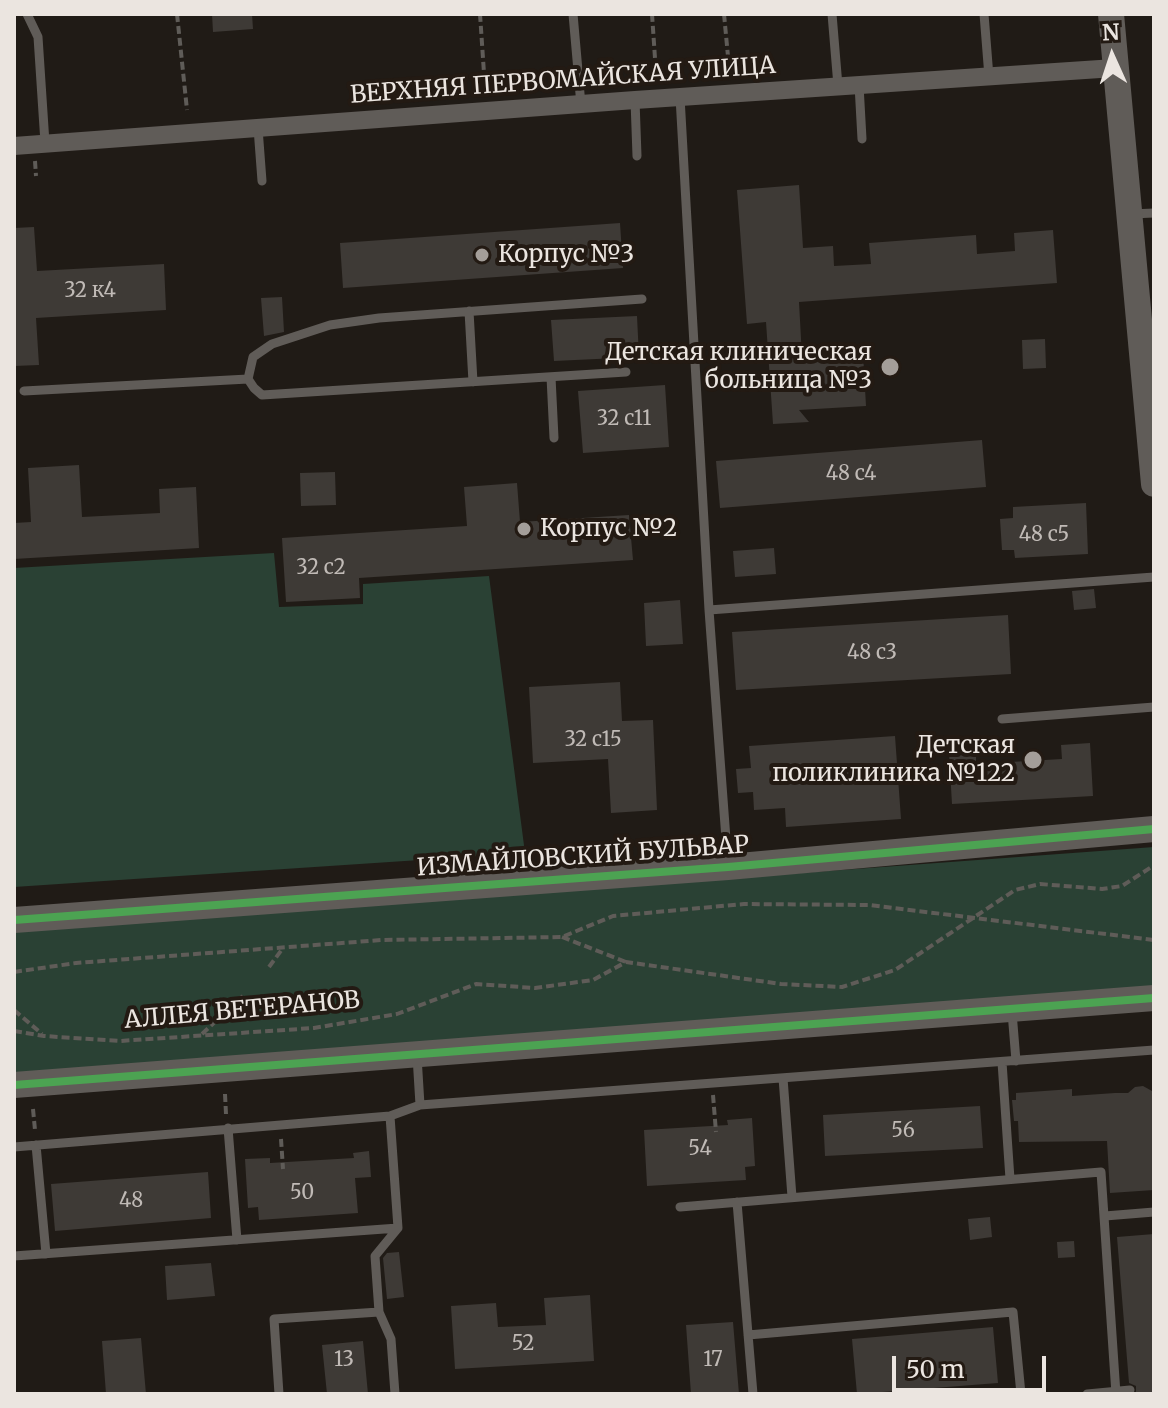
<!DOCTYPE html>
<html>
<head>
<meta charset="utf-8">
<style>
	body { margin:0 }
	#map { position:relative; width:1168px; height:1408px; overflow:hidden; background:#201b16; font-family:Merriweather,serif }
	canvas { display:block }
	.frame { position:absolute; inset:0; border:16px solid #ebe5e0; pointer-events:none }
	.north { position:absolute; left:1072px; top:16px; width:80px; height:80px; -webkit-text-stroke:6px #231a13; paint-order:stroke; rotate:357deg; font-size:22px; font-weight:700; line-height:32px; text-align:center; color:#ebe5e0 }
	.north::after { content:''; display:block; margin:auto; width:28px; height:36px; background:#ebe5e0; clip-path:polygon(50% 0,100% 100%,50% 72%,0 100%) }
	.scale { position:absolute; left:892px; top:1356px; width:154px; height:36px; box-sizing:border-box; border:4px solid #ebe5e0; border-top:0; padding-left:10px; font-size:24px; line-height:28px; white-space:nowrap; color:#ebe5e0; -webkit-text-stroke:6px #231a13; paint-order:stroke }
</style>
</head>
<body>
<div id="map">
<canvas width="1168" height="1408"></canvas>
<div class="frame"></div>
<div class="north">N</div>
<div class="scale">50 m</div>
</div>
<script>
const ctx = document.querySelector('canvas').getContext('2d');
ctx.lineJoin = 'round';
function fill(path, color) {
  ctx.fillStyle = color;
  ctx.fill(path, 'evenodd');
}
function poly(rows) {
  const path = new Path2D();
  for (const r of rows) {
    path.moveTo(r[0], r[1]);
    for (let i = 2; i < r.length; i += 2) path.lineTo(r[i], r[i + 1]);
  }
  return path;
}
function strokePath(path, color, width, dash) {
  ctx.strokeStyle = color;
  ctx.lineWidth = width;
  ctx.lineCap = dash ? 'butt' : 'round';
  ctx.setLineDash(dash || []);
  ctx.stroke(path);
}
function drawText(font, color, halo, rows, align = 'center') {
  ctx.font = font + ' Merriweather,serif';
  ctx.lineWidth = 8;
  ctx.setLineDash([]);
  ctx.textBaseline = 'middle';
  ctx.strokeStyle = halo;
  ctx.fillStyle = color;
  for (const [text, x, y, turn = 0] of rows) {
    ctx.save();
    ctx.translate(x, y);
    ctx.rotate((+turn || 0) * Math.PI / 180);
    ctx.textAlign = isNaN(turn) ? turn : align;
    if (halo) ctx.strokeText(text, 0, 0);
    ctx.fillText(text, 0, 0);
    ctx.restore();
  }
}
fill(poly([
	[274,553,279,607,363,604,363,584,489,576,525,853,14,887,14,568],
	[1154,847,1154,986,14,1073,14,931]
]), '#2a4134');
fill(poly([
	[212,14,252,14,253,29,213,32],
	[799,185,803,248,833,246,834,266,871,264,869,243,976,235,977,254,1015,251,1014,233,1053,230,1057,283,799,302,802,357,863,353,866,406,799,410,809,422,773,424,766,322,747,324,737,190],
	[620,223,623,268,343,288,340,243],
	[34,227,37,271,164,264,166,310,36,318,39,365,14,366,14,228],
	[282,297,284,332,264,336,261,298],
	[637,316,639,357,554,361,551,320],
	[1045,339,1046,368,1023,369,1022,340],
	[665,385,669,447,583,453,578,391],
	[982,440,986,487,720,508,716,461],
	[79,465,82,517,160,513,159,489,196,487,199,548,14,559,14,523,31,522,28,468],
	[335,472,336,505,301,506,300,473],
	[517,483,520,522,629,515,633,560,359,578,360,598,286,602,282,538,467,526,464,487],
	[1086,503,1088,554,1015,558,1014,550,1002,550,1000,519,1013,518,1013,507],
	[774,548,776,574,735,577,733,551],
	[1094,589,1096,608,1074,610,1072,591],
	[680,600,683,644,646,646,644,603],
	[1008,615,1011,674,736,690,732,632],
	[620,682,622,721,653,720,657,810,611,813,608,759,533,763,529,687],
	[895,736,901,819,786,827,785,808,754,810,753,792,738,793,736,769,751,768,749,746],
	[1090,743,1093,796,952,804,949,753,976,752,976,764,1062,759,1061,745],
	[1143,1086,1152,1091,1154,1100,1154,1190,1110,1193,1107,1141,1019,1142,1018,1121,1014,1121,1012,1100,1016,1100,1016,1093,1072,1089,1072,1096,1115,1093,1128,1093,1135,1087],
	[980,1106,983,1148,825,1156,823,1115],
	[752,1118,755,1166,745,1167,746,1180,647,1186,644,1130,728,1125,727,1120],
	[369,1151,371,1177,355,1178,358,1213,259,1220,258,1207,248,1208,245,1159,270,1158,270,1163,354,1158,353,1153],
	[208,1172,211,1218,55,1231,51,1184],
	[990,1217,992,1237,970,1240,968,1219],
	[1154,1234,1154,1394,1136,1394,1136,1386,1129,1383,1117,1237],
	[1074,1241,1075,1257,1058,1258,1057,1242],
	[399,1252,404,1297,387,1299,383,1258,387,1253],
	[211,1263,215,1296,167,1300,165,1266],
	[590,1295,594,1361,455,1369,451,1306,496,1303,498,1327,546,1325,544,1298],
	[733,1322,739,1394,691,1394,686,1325],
	[993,1327,998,1383,857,1394,852,1339],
	[141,1338,146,1394,106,1394,102,1341],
	[363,1341,368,1394,327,1394,322,1345]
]), '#3e3a36');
strokePath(poly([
	[177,14,187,110],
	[480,14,485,88],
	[652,14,656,73],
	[724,14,729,67],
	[35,161,36,176],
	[562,937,626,962],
	[269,967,283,948],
	[14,972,76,963,382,940,562,937,613,916,744,904,869,905,1154,940],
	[14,1010,42,1034],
	[14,1031,44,1036,120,1041,314,1028,397,1014,476,984,535,988,593,980,626,962,781,984,842,987,895,970,1015,890,1040,884,1102,889,1122,886,1153,866],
	[202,1034,243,996],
	[225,1094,226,1114],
	[713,1095,716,1132],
	[33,1109,35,1130],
	[281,1139,283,1169]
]), '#5f5c58', 4, [8, 4]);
strokePath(poly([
	[27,14,38,37,45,143],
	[573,14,581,105],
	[832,14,838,86],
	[984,14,989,77],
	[859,85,862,139],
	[680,97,709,610,1154,577],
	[635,100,637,156],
	[258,128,262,181],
	[1131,214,1154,213],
	[469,311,473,382],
	[626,372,262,395,254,388,248,379,253,357,272,344,330,325,379,318,642,299],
	[551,377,554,438],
	[24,391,248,379],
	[709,610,728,866],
	[1002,719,1154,707],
	[1012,1012,1016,1061],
	[417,1056,420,1105],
	[1002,1062,1010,1179],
	[783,1078,792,1197],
	[228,1128,237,1240],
	[36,1145,46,1254],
	[14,1147,390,1116,420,1105,1154,1050],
	[737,1202,753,1394],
	[680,1207,1101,1172,1116,1394],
	[1105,1216,1154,1212],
	[14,1256,398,1228],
	[379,1312,375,1256,398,1228,390,1116],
	[748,1335,1013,1312,1021,1394],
	[279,1394,274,1319,379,1312,391,1339,395,1394],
	[1087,1394,1130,1390]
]), '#605c58', 9);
strokePath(poly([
	[14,146,635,100,1115,68]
]), '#605c58', 18);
strokePath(poly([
	[1111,14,1154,484],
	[14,920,728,867,1154,829],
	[14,1085,1154,998]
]), '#605c58', 26);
strokePath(poly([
	[14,920,728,867,1154,829],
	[14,1085,1154,998]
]), '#4ca352', 8);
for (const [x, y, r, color] of [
	[482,255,8,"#a49e99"],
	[890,367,10,"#a49e99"],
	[524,529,8,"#a49e99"],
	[1033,760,10,"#a49e99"]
]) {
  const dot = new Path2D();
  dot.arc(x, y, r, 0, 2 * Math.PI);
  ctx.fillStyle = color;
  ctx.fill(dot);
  strokePath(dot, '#231a13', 3);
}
drawText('20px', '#c0bab6', null, [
	["32 к4",90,291],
	["32 с11",624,419],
	["48 с4",851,474],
	["48 с5",1044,535],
	["32 с2",321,568],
	["48 с3",872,653],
	["32 с15",593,740],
	["56",903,1131],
	["54",700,1149],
	["50",302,1193],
	["48",131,1201],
	["52",523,1344],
	["13",344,1360],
	["17",713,1360]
]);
drawText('24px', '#ebe5e0', '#231a13', [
	["ВЕРХНЯЯ ПЕРВОМАЙСКАЯ УЛИЦА",563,81,-4],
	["ИЗМАЙЛОВСКИЙ БУЛЬВАР",583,857,-4],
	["АЛЛЕЯ ВЕТЕРАНОВ",242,1011,-5]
]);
drawText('24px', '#ebe5e0', '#231a13', [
	["Корпус №3",498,255],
	["Детская клиническая",872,353,"right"],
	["больница №3",872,381,"right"],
	["Корпус №2",540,529],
	["Детская",1015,746,"right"],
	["поликлиника №122",1015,774,"right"]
], 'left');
</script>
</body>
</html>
